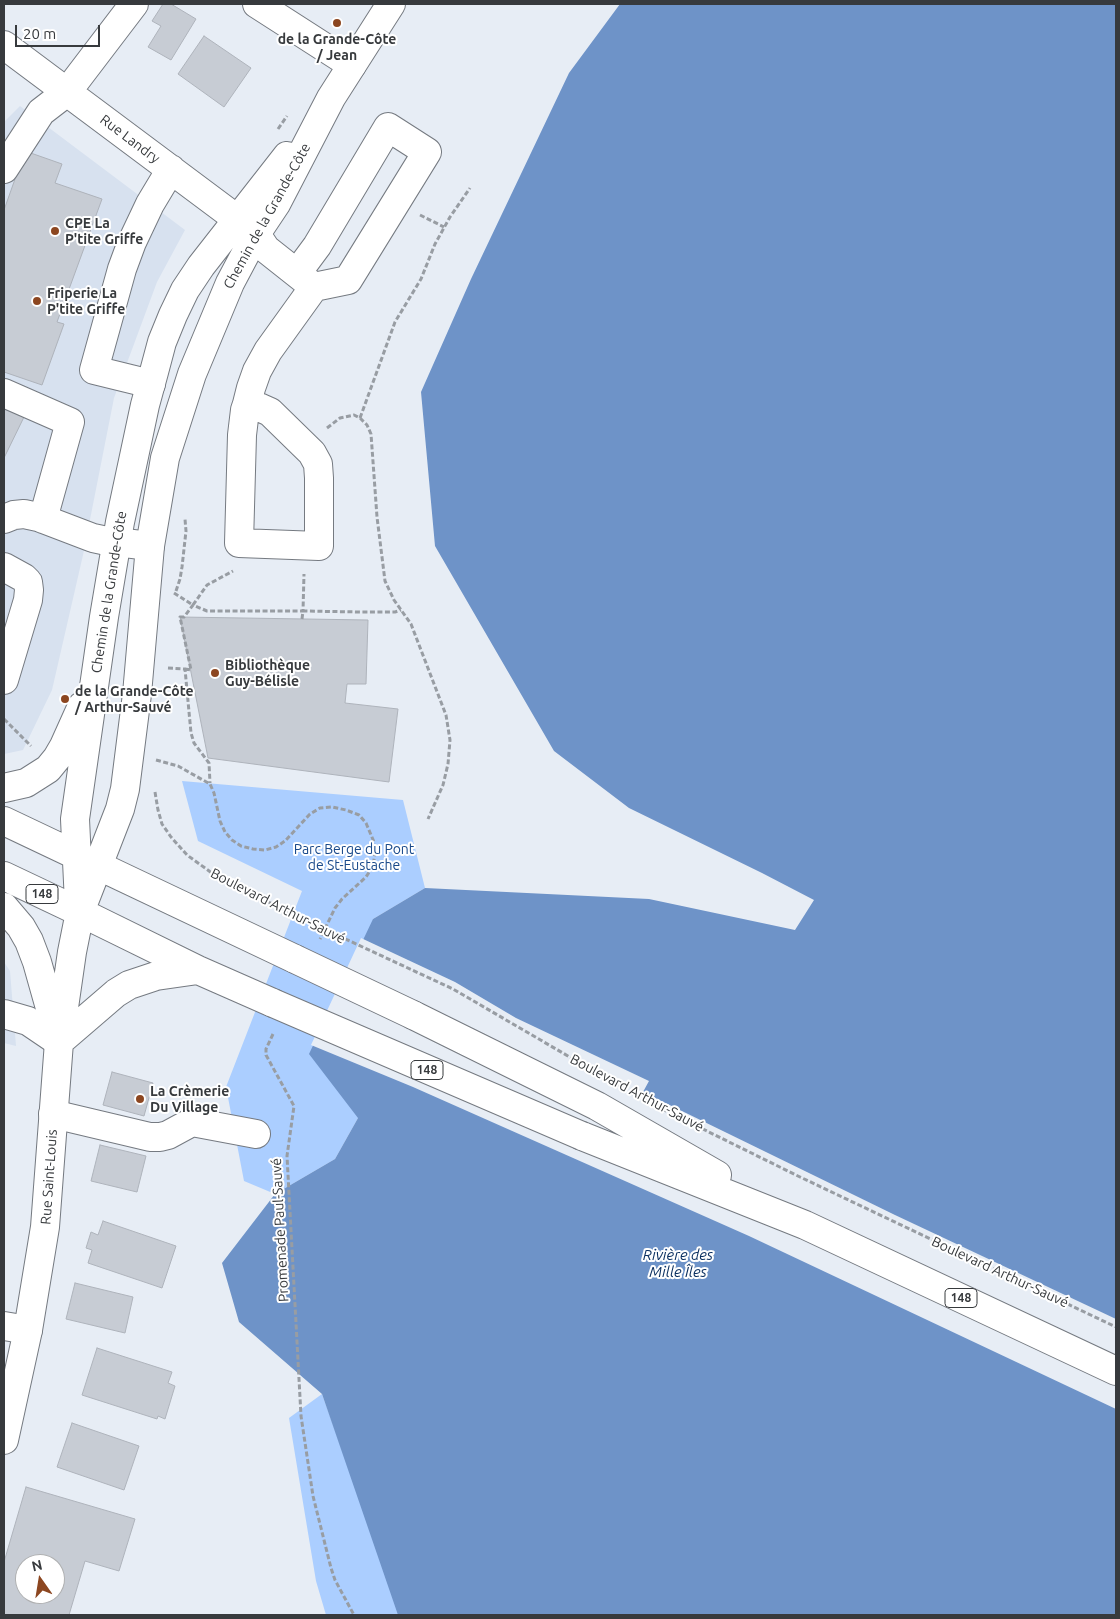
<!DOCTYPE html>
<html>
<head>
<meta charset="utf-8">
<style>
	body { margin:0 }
	#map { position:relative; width:1120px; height:1619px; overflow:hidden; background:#e7edf5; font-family:Ubuntu,sans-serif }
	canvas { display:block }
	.frame { position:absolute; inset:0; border:5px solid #373a3d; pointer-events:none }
	.north { position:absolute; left:15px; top:1554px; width:50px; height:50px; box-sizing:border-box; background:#fff; border:1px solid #afb0b1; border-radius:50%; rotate:347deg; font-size:14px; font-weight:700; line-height:20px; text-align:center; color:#373a3d }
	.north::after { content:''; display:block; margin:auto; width:18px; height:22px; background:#8c4620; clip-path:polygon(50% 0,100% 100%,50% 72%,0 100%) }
	.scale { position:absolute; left:15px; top:25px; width:85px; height:22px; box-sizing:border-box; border:2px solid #373a3d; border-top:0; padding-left:6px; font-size:15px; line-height:18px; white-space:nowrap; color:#373a3d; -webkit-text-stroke:4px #fff; paint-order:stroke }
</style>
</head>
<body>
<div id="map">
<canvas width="1120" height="1619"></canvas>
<div class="frame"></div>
<div class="north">N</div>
<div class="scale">20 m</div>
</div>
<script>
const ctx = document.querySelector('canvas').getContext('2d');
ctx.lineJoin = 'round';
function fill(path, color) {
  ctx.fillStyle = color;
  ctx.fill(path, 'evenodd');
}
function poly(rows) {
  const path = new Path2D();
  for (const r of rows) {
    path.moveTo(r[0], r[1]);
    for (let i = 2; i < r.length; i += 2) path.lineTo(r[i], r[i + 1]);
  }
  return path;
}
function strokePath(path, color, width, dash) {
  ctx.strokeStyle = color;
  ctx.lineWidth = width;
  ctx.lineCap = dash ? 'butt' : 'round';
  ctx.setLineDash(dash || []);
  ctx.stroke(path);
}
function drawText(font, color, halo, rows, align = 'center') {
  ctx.font = font + ' Ubuntu,sans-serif';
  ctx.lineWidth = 4;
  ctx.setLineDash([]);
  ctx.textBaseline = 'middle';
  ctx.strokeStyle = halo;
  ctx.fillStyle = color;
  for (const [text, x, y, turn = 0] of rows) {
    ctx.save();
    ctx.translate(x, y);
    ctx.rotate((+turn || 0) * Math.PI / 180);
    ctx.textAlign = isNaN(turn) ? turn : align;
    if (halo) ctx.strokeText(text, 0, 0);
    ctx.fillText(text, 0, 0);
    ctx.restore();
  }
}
fill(poly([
	[20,106,185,230,157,282,114,398,83,555,52,690,23,750,4,754,4,122],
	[4,962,10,971,16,1046,4,1043]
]), '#d7e1ef');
fill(poly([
	[182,781,403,800,425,888,373,919,358,1118,335,1159,275,1194,244,1181,226,1087,302,891,198,841],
	[322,1394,389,1581,399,1615,326,1615,316,1581,289,1418]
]), '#abceff');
fill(poly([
	[620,4,1116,4,1116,1615,398,1615,322,1394,239,1322,222,1263,275,1194,335,1159,358,1118,309,1054,373,919,425,888,649,899,795,930,814,900,762,873,629,808,554,751,435,546,421,392,471,279,569,73]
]), '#6e93c8');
fill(poly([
	[361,938,455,982,516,1018,649,1081,643,1092,895,1215,1116,1319,1116,1409,749,1236,413,1087,311,1045]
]), '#e7edf5');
const building = poly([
	[163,4,171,4,196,19,171,60,148,47,161,26,152,21,163,4],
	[204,36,251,68,224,107,178,74,204,36],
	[25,151,62,164,55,183,102,199,57,322,64,324,42,385,4,372,4,210,25,151],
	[4,408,24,417,4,458,4,408],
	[180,617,368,620,366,684,347,684,345,703,398,709,389,782,208,758,180,617],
	[112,1072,153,1083,144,1116,103,1105,112,1072],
	[100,1145,146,1156,137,1192,91,1181,100,1145],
	[103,1221,176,1246,162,1288,88,1263,92,1250,86,1248,91,1232,98,1235,103,1221],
	[75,1283,133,1297,125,1333,66,1319,75,1283],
	[97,1348,172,1372,168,1383,175,1386,165,1419,158,1416,157,1419,82,1395,97,1348],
	[72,1423,139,1446,124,1490,57,1467,72,1423],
	[26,1487,135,1519,119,1571,85,1561,69,1615,4,1615,4,1562,26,1487],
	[25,1564,55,1564,55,1594,25,1594,25,1564]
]);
fill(building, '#c7ccd4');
strokePath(building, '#aeb3bb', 1);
const minor = poly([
	[257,4,352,65],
	[4,45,237,219,256,234,266,249,314,287,268,351,257,371,251,388,247,404,245,410,242,435,239,543,319,546,319,478,318,464,312,453,270,412,261,408,247,404],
	[4,169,41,112,67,92,134,4],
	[297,273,317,246,388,127,427,152,348,280,314,287],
	[151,384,94,370,122,269,132,242,150,204,171,169],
	[4,393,70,422,43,519],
	[4,519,14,515,24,514,38,517,93,538,107,541,150,546],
	[4,567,24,578,28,582,29,590,28,600,4,680],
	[4,1014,28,1021,59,1042],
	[53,1114,150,1137,160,1137,168,1135,192,1122,256,1134],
	[4,1326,28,1330]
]);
const major = poly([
	[4,788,26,783,48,769,57,758,64,746,82,706],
	[4,821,295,959],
	[4,876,80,912,198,970,273,1003],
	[79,903,75,819,104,617,120,522,145,405,154,372,162,342,173,315,185,290,201,266,287,156],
	[4,907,21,927,29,941,37,962,57,1033],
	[413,1015,597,1106,717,1175],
	[59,1042,116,993,129,985,156,976,198,970],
	[582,1136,805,1225,1116,1371],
	[4,1440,28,1330,45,1227,59,1042,72,952,80,912,120,809,125,789,137,694,150,546,165,458,192,374,230,283,256,234,276,204,331,98,391,4]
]);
strokePath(minor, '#757a81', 30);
strokePath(major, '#757a81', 30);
strokePath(poly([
	[278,129,287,116],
	[420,215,444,227],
	[360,418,395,322,421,279,435,244,450,217,470,188],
	[327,428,340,418,354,415,360,418,367,425,371,434,377,517,385,581,394,600,411,624,446,715,450,740,448,764,443,785,428,819],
	[176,591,180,579,182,567,186,531,185,519],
	[174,593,193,605,207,585,233,571],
	[302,619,303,611,361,612,395,612,401,610],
	[168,668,185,669,191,733,194,743,209,763,210,783],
	[185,669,191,670,180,617,184,617,193,605,207,611,303,611,304,574],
	[4,719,31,746],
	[156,760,178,766,210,784,214,793,220,821,225,832,232,840,241,846,253,849,265,850,276,847,285,841,310,814,320,808,332,807,346,810,359,815,366,823,374,842,375,853,373,866,366,877,342,899,335,908,320,939],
	[155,792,158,810,162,824,171,837,187,855,216,876,311,923],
	[273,1034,266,1049,266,1055,294,1106,287,1156,301,1416,313,1496,331,1568,335,1580,354,1615]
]), '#989da3', 3, [5, 2.5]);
strokePath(minor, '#fff', 28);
strokePath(major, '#fff', 28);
const majorBridge = poly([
	[295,959,413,1015],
	[273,1003,582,1136]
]);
strokePath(majorBridge, '#757a81', 30, []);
strokePath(poly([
	[311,923,453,989,640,1098,800,1177,1116,1327]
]), '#989da3', 3, [5, 2.5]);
strokePath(majorBridge, '#fff', 28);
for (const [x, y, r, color] of [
	[337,23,5,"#8c4620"],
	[55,231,5,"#8c4620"],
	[37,301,5,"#8c4620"],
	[215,673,5,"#8c4620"],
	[65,699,5,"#8c4620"],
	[140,1099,5,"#8c4620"]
]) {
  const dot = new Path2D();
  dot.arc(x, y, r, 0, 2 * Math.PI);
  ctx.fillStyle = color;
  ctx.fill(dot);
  strokePath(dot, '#fff', 2);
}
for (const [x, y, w] of [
	[42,894,32],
	[427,1070,32],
	[961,1298,32]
]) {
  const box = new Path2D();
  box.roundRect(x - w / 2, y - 9.5, w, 19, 4);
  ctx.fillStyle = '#fff';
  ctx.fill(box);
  strokePath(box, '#373a3d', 1);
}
drawText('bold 12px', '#373a3d', null, [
	["148",42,894],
	["148",427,1070],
	["148",961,1298]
]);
drawText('bold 14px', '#373a3d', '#fff', [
	["de la Grande-Côte",337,39,"center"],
	["/ Jean",337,55,"center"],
	["CPE La",65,223],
	["P'tite Griffe",65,239],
	["Friperie La",47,293],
	["P'tite Griffe",47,309],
	["Bibliothèque",225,665],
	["Guy-Bélisle",225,681],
	["de la Grande-Côte",75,691],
	["/ Arthur-Sauvé",75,707],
	["La Crèmerie",150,1091],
	["Du Village",150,1107]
], 'left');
drawText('14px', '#373a3d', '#fff', [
	["Rue Landry",130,139,37],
	["Chemin de la Grande-Côte",267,216,-61],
	["Chemin de la Grande-Côte",109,592,-81],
	["Boulevard Arthur-Sauvé",278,906,27],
	["Boulevard Arthur-Sauvé",637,1093,28],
	["Rue Saint-Louis",49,1177,-86],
	["Promenade Paul-Sauvé",280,1230,-93],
	["Boulevard Arthur-Sauvé",1000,1272,25]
]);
drawText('14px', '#19498a', '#fff', [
	["Parc Berge du Pont",354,849],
	["de St-Eustache",354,865]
]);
drawText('italic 15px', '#092e5f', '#fff', [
	["Rivière des",678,1255],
	["Mille Îles",678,1272]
]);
</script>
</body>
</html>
